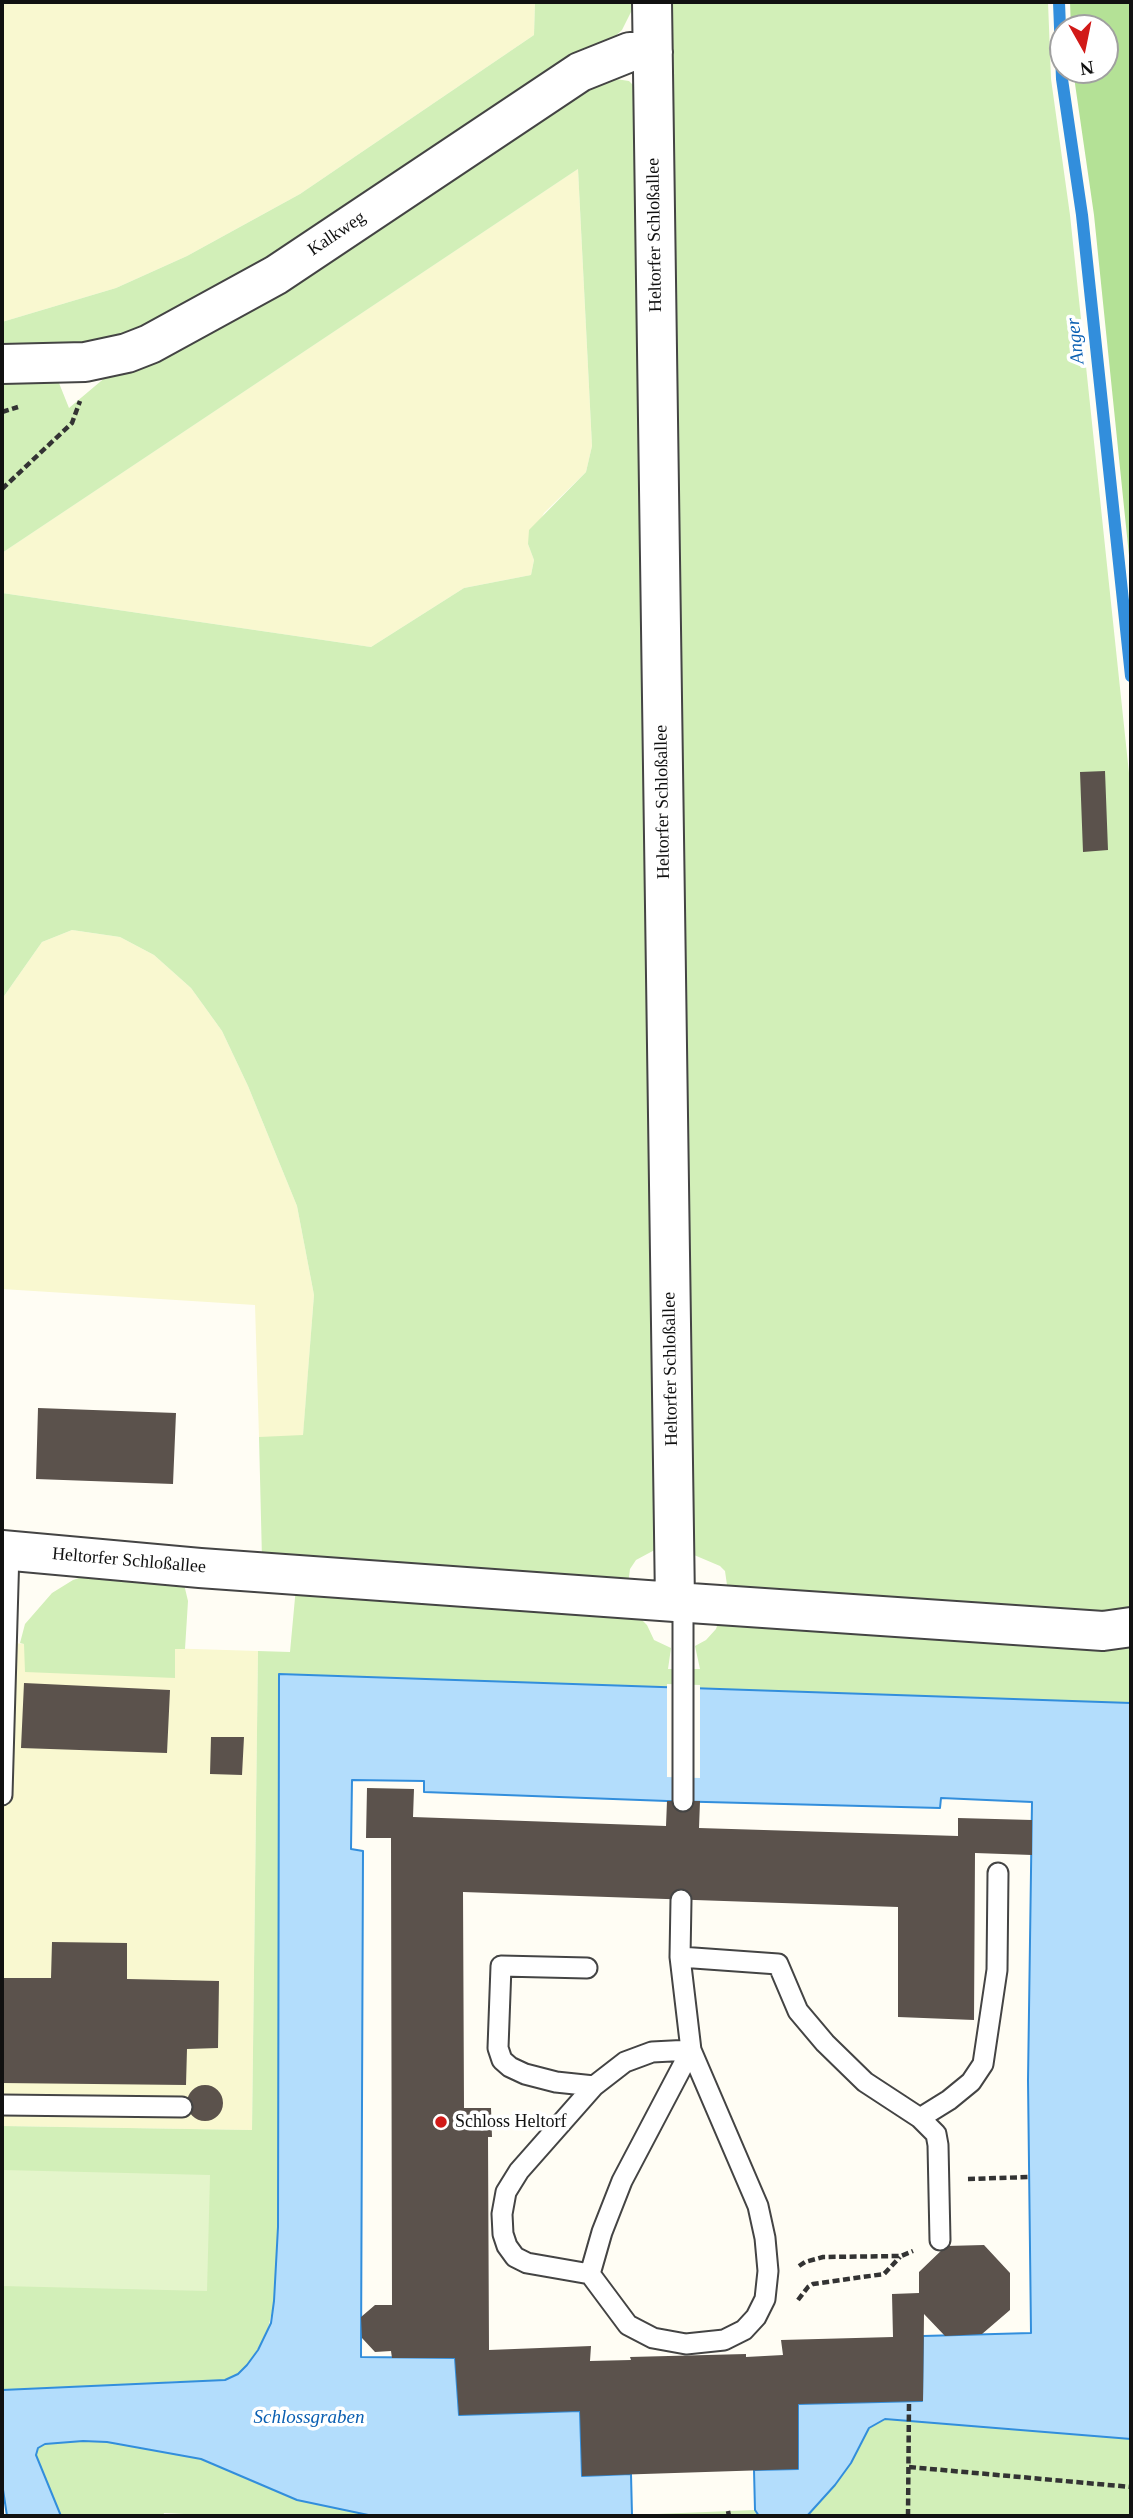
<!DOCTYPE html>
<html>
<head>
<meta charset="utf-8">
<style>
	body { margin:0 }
	#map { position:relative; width:1133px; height:2518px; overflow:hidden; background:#fffdf4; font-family:"Times New Roman",serif }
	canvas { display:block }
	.frame { position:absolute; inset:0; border:4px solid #111; pointer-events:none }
	.north { position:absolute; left:1049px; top:14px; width:70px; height:70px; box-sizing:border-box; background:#fff; border:2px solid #a0a0a0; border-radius:50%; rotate:171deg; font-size:19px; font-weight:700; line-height:28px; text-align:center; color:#111 }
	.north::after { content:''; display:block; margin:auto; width:24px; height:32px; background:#d11a18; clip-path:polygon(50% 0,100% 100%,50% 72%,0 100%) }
</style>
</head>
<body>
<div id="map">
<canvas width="1133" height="2518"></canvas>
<div class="frame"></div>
<div class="north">N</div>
</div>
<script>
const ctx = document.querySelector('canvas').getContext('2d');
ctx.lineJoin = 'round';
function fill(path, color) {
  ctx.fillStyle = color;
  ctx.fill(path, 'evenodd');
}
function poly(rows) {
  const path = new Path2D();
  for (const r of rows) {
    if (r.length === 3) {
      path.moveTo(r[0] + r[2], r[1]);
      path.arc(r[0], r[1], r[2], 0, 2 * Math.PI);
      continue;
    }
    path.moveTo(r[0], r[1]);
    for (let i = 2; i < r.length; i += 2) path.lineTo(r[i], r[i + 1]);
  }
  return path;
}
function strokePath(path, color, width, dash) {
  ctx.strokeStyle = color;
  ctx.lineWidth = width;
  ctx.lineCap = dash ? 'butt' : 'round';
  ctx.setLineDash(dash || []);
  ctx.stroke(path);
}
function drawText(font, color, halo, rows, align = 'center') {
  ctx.font = font + ' "Times New Roman",serif';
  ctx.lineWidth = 7;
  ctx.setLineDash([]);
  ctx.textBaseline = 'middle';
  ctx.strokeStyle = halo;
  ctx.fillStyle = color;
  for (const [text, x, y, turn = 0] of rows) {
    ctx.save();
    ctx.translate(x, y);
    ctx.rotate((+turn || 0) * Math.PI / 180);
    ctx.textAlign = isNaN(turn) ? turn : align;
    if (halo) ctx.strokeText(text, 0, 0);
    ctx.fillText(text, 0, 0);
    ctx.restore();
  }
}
fill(poly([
	[2,2,535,2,534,35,300,194,187,256,116,288,2,322],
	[578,169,592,446,586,472,544,513,528,544,534,560,531,575,464,588,371,647,2,593,2,553],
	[72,930,120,937,154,955,191,988,222,1031,248,1086,297,1206,314,1295,303,1437,259,1437,255,1305,2,1289,2,999,42,942],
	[2,1643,258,1651,252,2130,2,2126]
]), '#f9f8d0');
fill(poly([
	[535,2,636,2,622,30,595,55,145,334,2,355,2,322,116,288,187,256,300,194,534,35],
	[659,2,1048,2,1051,79,1070,215,1131,792,1131,1620,728,1592,725,1571,720,1566,687,1552],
	[609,78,629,81,643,95,662,1546,636,1560,630,1569,628,1584,262,1559,259,1437,303,1435,314,1295,297,1206,248,1086,222,1031,191,988,154,955,120,937,72,930,42,942,2,999,2,593,371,647,464,588,531,575,534,560,528,544,529,530,586,472,592,446,578,169,2,553,2,372,55,373,69,408,120,365,586,81],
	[88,1575,183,1580,188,1601,185,1649,175,1649,175,1678,25,1672,24,1644,20,1643,25,1624,52,1593,73,1580],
	[296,1587,641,1619,647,1625,654,1640,671,1648,668,1669,700,1669,695,1646,706,1640,716,1629,720,1617,1131,1634,1131,1703,279,1674,278,2227,274,2302,267,2333,247,2367,232,2378,216,2382,177,2381,107,2387,2,2390,2,2126,252,2130,258,1651,290,1652],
	[885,2419,1131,2439,1131,2516,807,2516,835,2485,851,2463,869,2427],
	[82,2441,106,2442,201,2459,297,2500,373,2516,224,2516,164,2513,163,2516,61,2516,36,2455,38,2448,45,2444],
	[755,2510,759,2516,631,2516,632,2515]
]), '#d2efb8');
fill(poly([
	[1070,2,1131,2,1131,575,1094,215,1073,70,1105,70,1105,28,1071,28]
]), '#b4e196');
fill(poly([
	[2,2170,210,2175,207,2291,2,2286]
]), '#e4f5cb');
const water = poly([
	[279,1674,1131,1703,1131,2439,885,2419,869,2428,851,2463,835,2485,807,2516,759,2516,755,2510,754,2470,798,2469,798,2404,922,2401,923,2336,1031,2333,1028,2080,1032,1802,941,1798,940,1808,667,1801,424,1792,424,1781,352,1780,351,1849,363,1851,361,2357,455,2358,459,2415,580,2411,582,2476,631,2474,632,2515,373,2516,297,2500,201,2459,107,2442,83,2441,45,2444,38,2448,36,2455,61,2516,7,2516,2,2483,2,2390,225,2380,238,2374,247,2365,258,2350,271,2323,274,2301,278,2227,279,1674]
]);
fill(water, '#b3ddfc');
strokePath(water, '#328edc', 2);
fill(poly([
	[667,1684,700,1685,700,1778,667,1777]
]), '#fffdf4');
strokePath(poly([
	[1059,2,1062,79,1082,215,1131,676]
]), '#328edc', 12);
fill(poly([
	[1105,771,1108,850,1083,852,1080,772],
	[38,1408,176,1413,173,1484,36,1479],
	[24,1683,170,1690,167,1753,21,1748],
	[211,1737,244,1737,242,1775,210,1774],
	[367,1788,414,1789,413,1817,666,1826,667,1801,700,1801,699,1828,958,1836,958,1818,1032,1820,1032,1855,975,1853,974,2020,898,2017,898,1907,463,1892,464,2108,491,2108,492,2137,488,2137,489,2350,591,2346,590,2361,631,2360,630,2357,746,2354,746,2357,783,2355,781,2340,893,2337,892,2294,919,2293,919,2272,946,2246,984,2245,1010,2273,1010,2310,982,2334,945,2336,924,2314,923,2401,798,2404,798,2469,582,2476,580,2411,459,2415,455,2358,392,2358,391,2351,375,2352,362,2338,361,2317,375,2305,392,2305,391,1838,366,1838],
	[52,1942,127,1943,127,1979,219,1981,218,2048,187,2049,186,2085,2,2083,2,1978,51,1978],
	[205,2103,18]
]), '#5b524c');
const service = poly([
	[2,1795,9,1550],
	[683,1801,683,1602],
	[680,1957,778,1964,798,2011,825,2043,865,2082,920,2118,936,2134,938,2145,940,2240],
	[587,1968,501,1966,498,2048,502,2060,510,2067,525,2074,556,2082,594,2086],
	[2,2105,182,2107],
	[920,2118,949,2100,971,2082,983,2064,997,1970,998,1873],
	[590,2274,527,2263,515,2257,507,2246,503,2234,502,2214,506,2192,519,2171,594,2086,625,2062,652,2052,691,2050,758,2206,765,2238,768,2271,765,2299,756,2317,744,2330,724,2340,686,2344,653,2338,628,2325,590,2274,602,2232,622,2181,691,2050,680,1957,681,1900]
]);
const minor = poly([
	[652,2,675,1602],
	[2,364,85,362,127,353,150,344,276,275,580,72,630,52,653,52],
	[2,1550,200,1568,675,1602,1103,1631,1131,1627]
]);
strokePath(service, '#444', 23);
strokePath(minor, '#444', 42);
strokePath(poly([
	[2,412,18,407],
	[2,489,72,423,80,401],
	[968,2179,1029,2177],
	[799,2266,805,2262,823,2257,901,2256,913,2251],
	[798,2300,808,2287,813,2284,884,2274,900,2257],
	[909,2467,1131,2487],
	[728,2511,729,2516],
	[908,2516,909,2402]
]), '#333', 4.5, [7, 3.5]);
strokePath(service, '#fff', 19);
strokePath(minor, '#fff', 38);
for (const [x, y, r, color] of [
	[441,2122,7,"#d11a18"]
]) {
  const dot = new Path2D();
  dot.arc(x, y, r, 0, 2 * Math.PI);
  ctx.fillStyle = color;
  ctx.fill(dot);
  strokePath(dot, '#fff', 2.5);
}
drawText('18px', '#111', '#fff', [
	["Kalkweg",337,234,-34],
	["Heltorfer Schloßallee",655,235,-91],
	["Heltorfer Schloßallee",663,802,-91],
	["Heltorfer Schloßallee",671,1369,-91],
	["Heltorfer Schloßallee",129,1561,5]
]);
drawText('18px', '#111', '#fff', [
	["Schloss Heltorf",455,2122]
], 'left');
drawText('italic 19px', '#0a5fb2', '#fff', [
	["Anger",1076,341,-96],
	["Schlossgraben",309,2418]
]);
</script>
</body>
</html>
